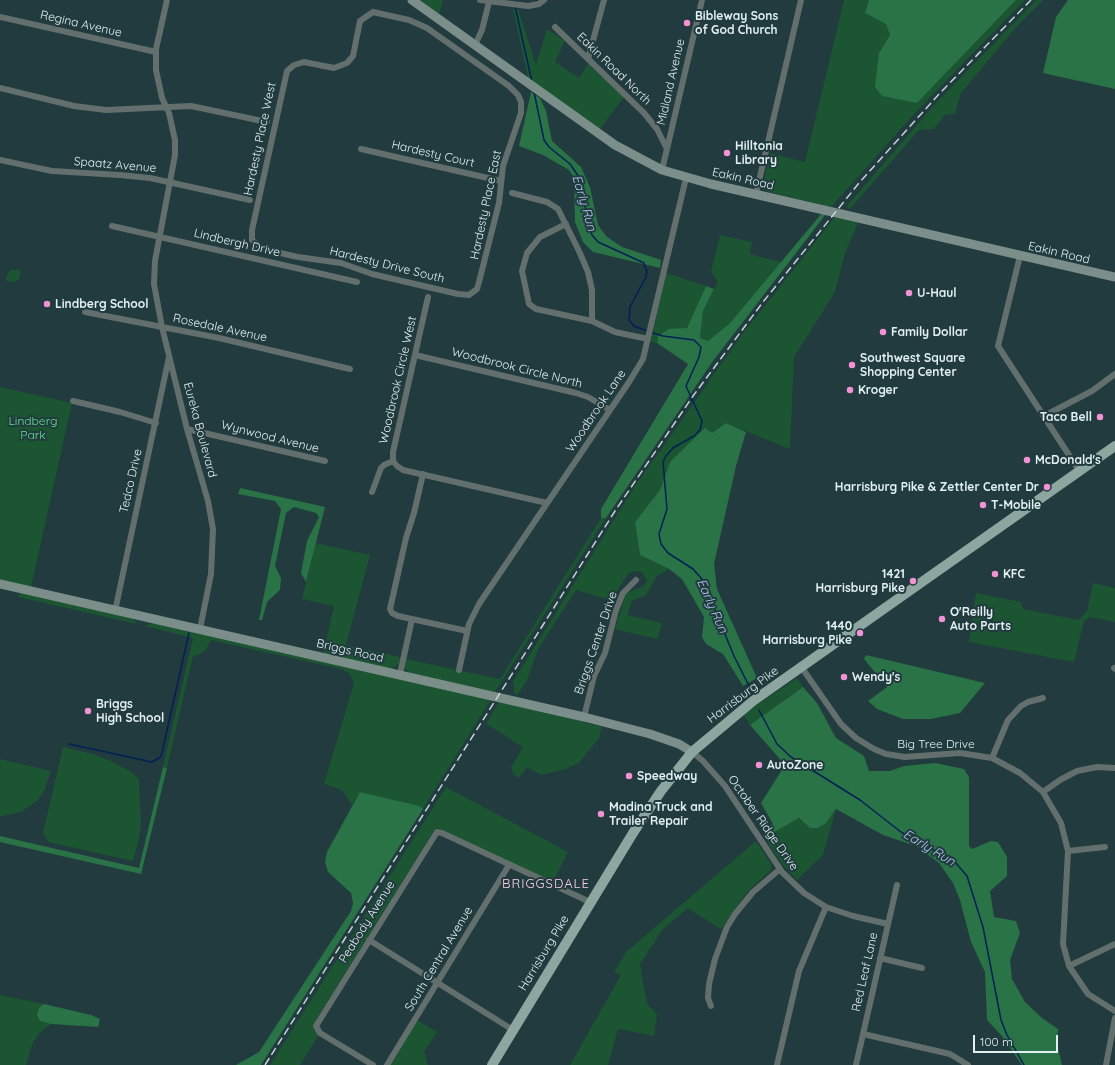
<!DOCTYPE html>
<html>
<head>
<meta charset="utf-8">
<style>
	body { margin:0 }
	#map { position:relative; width:1115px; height:1065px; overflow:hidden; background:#213b3e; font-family:Quicksand,sans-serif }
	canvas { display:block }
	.scale { position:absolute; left:973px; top:1035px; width:85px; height:18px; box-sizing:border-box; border:2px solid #e1f0f2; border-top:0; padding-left:5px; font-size:12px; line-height:14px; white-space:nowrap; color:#e1f0f2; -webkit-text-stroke:3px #213b3e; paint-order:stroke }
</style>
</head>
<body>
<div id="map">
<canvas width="1115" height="1065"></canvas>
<div class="scale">100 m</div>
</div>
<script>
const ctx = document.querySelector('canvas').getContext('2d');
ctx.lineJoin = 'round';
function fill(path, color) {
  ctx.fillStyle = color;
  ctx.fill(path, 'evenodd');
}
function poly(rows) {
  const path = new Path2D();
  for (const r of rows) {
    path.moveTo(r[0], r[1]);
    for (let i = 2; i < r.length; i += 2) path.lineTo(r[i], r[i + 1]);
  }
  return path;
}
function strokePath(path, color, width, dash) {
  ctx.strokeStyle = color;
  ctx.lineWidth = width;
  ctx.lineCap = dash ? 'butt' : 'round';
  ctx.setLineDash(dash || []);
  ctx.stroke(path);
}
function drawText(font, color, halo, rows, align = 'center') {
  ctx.font = font + ' Quicksand,sans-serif';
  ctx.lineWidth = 4;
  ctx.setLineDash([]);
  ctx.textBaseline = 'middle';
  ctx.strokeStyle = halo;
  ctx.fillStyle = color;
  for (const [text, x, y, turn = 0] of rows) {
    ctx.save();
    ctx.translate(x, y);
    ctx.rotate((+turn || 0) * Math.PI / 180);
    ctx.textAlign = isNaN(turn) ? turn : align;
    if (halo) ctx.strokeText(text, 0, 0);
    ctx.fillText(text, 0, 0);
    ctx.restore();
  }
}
fill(poly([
	[421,0,443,0,439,14],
	[844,0,869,0,865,13,886,24,890,35,879,53,917,103,1016,0,1025,0,917,111,831,207,766,191,763,184,770,153,805,162],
	[1036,0,1043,0,1018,25,961,93,955,114,945,115,934,129,919,130,850,209,846,207,935,104],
	[513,9,518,9,536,65,547,29,565,41,555,62,579,78,588,64,624,97,599,130,528,78],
	[835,217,858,223,845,253,835,292,794,357,790,449,726,423,670,462,660,490,635,522,640,555,669,569,657,576,646,595,632,601,627,615,662,623,658,639,615,629,626,593,644,586,647,581,642,572,634,571,629,573,619,587,614,601,576,590,538,649,527,681,517,695,514,693,514,684,512,683,635,486,741,336],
	[720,235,752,242,750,254,781,262,730,323,708,341,700,338,703,311,718,282,711,272],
	[11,270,19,270,21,273,18,280,15,282,7,281,6,277],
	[666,273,706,286,687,329,669,329,658,336,657,343,651,342],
	[0,387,72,403,31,587,0,580],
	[601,518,606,518,495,692,410,673,404,667,406,659,500,679],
	[316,543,370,555,346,645,400,657,399,664,391,669,323,654,334,606,302,599],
	[1093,583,1115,588,1115,622,1090,617,1084,621,1074,662,969,642,976,593,1021,602,1023,609,1079,620,1087,611],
	[24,592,130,616,137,624,18,597,19,594],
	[154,622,490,698,490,701,423,809,420,806,360,792,352,805,342,790,324,784,354,683,349,673,341,669,211,640,206,650,199,655,193,656,167,767,163,767,193,638,145,626],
	[797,678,803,687,750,725,743,714],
	[500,700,602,727,599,738,579,763,566,769,541,775,527,767,519,778,513,774,511,767,523,747,486,724],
	[63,747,93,754,111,761,131,772,139,779,141,824,139,839,133,861,48,842,43,833],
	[0,759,51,771,44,791,38,800,21,812,3,816,0,816],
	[446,787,568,852,553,882,438,828,435,829,316,1020,319,1035,300,1065,270,1065],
	[836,809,823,855,797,880,782,864,764,837,799,818,810,828,825,824],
	[756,841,772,865,771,870,747,892,721,929,688,908,663,929,640,964,647,1004,657,1014,654,1036,618,1029,608,1065,570,1065,621,975,614,972,626,952],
	[0,995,44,1004,39,1008,40,1021,51,1024,39,1033,32,1045,26,1065,0,1065],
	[417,1020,437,1032,424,1052,428,1065,389,1065]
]), '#1b5532');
fill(poly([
	[869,0,1016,0,917,103,882,96,875,87,879,53,890,35,886,24,865,13],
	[1068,0,1115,0,1115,89,1043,73,1056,17],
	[531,92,540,98,546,111,552,141,581,167,590,187,598,225,606,236,622,247,661,260,660,268,593,252,583,242,575,222,574,178,569,170,543,155,519,146],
	[822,213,826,214,713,361,606,518,601,518,601,509,688,364,657,343,658,336,669,329,687,328,706,286,714,289,703,311,700,338,708,341,730,323],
	[726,423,746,432,736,466,714,564,717,589,757,678,743,686,723,654,706,644,702,637,704,617,682,579,669,569,640,555,635,522,660,490,670,462,705,428,712,433],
	[240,488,325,507,306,582,301,573,307,541,319,517,316,513,294,507,286,513,275,566,281,578,280,590,267,602,262,620,259,620,281,509,275,501,238,494],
	[866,655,985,683,960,713,931,719,903,719,877,709,868,701,887,687,864,659],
	[803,687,817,703,836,738,864,756,869,771,890,771,904,766,935,763,964,769,969,777,969,846,972,849,991,841,998,842,1007,857,1007,876,990,891,994,917,1016,921,1020,933,1010,960,1012,979,1025,1002,1042,1018,1058,1029,1057,1044,1062,1065,1022,1065,1001,1035,987,1020,985,972,971,942,960,900,953,883,939,863,916,846,883,835,836,809,825,824,817,828,810,828,799,818,767,836,763,830,773,824,761,803,785,765,750,725],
	[163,767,167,768,141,874,0,842,0,836,139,868],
	[360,792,420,806,423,809,261,1065,236,1065,259,1052,351,911,353,903,351,893,328,872,325,862,327,852],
	[44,1004,91,1015,100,1019,98,1027,51,1024,40,1021,37,1015,39,1008]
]), '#297346');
strokePath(poly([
	[515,6,532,82],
	[534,92,544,140,549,147,570,164,581,180,588,225,592,235,598,242,644,263,647,272,646,277,630,307,629,320,634,326,647,331],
	[650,332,663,336,694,340,701,347,699,357,686,386,702,421,700,430,694,436,673,448,666,456,663,462,667,509,659,534,661,544,668,553,693,569,702,579,734,656,749,686],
	[759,710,777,744,791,757,860,800,901,832,955,862,967,876,983,927,1001,1020,1007,1035,1024,1065],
	[69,744,152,762,161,757,189,633]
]), '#022156', 1.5);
strokePath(poly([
	[167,0,156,49,156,70,162,98,169,113,175,140,175,155,155,261,154,284,162,327,187,429,208,501,213,529,211,574,200,629],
	[480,0,528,6,539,4,544,0],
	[373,12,409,20,427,28,509,86,518,95,521,102,521,113,503,166,499,203,479,282,477,289,469,295,458,294,372,274,341,263,298,257,262,249,252,240,252,230,287,71,294,65,304,62,334,68,347,63,353,56,360,21,373,12],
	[0,17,156,52],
	[555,27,644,113,657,129,667,149],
	[475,45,482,30,489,2],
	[588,59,604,0],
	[0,88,74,106,106,110,191,106,267,122],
	[361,149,501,181],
	[0,160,52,171,120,175,150,178,250,200],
	[662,170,702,0],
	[512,193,547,202,558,209,579,251,588,272,592,290,592,321],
	[756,194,801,0],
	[566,224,540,237,527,253,522,271,529,304,536,309,592,321,615,332,648,339],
	[112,226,357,282],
	[1020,256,998,346,1080,472],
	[428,297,393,452,393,461,397,466,403,470,547,503],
	[85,312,219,338,350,369],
	[415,355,576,393,588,397,610,410],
	[73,401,120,412,156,423],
	[1044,416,1092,391,1115,374],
	[187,429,325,461],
	[423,474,414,513,406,538,390,609,392,613,398,616,467,631],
	[372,492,381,468,384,465,393,461],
	[115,611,169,357],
	[802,668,841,724,856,738,874,749,886,754,905,757,960,753,992,758,1020,773,1043,792,1061,823,1068,851,1063,944,1069,966,1088,994,1115,1011],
	[1114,668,1115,669],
	[459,670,469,624,479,604,629,382,643,359,686,178],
	[400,674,412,619],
	[584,717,594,676,605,653,616,610,623,593,636,580],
	[692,752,703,761,725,786,782,872,804,893,826,907,853,916,888,924],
	[992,758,1008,720,1021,706,1028,702,1043,698],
	[1043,792,1060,780,1077,771,1097,767,1115,768],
	[1068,851,1105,847],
	[369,940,513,1030],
	[880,958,922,968],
	[1069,966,1115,944],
	[711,1006,708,998,709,984,715,959,727,927,735,914,753,892,780,869],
	[863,1034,950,1054,968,1065],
	[373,1065,320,1033,316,1026,437,832,442,833,590,902],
	[387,1065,509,865],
	[777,1065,799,971,826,907],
	[856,1065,897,885],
	[1106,1065,1115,1018]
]), '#636f6c', 6);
strokePath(poly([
	[412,0,615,145,662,170,711,184,1115,277],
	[0,584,584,717,650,734,679,744,692,752]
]), '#7b8e89', 9);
strokePath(poly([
	[492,1065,633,833,661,791,692,752,753,701,1115,446]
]), '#8ea6a0', 10);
strokePath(poly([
	[265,1065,615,511,693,396,763,302,859,183,940,93,1031,0]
]), '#c4d5d7', 1.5, [8, 4]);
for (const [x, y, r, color] of [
	[687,23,4,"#f391d5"],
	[727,153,4,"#f391d5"],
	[909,293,4,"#f391d5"],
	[47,304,4,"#f391d5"],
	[883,332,4,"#f391d5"],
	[852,365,4,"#f391d5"],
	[850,390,4,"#f391d5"],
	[1100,417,4,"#f391d5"],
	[1027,460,4,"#f391d5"],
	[1047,487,4,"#f391d5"],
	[983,505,4,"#f391d5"],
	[995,574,4,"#f391d5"],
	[913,581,4,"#f391d5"],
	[942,619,4,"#f391d5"],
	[860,633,4,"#f391d5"],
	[844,677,4,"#f391d5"],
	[88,711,4,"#f391d5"],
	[759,765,4,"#f391d5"],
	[629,776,4,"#f391d5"],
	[601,814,4,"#f391d5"]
]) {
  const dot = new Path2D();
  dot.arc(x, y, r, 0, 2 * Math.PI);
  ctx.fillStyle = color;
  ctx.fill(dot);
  strokePath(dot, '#213b3e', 1.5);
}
drawText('bold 12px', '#e1f0f2', '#213b3e', [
	["Bibleway Sons",695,16],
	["of God Church",695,30],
	["Hilltonia",735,146],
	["Library",735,160],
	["U-Haul",917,293],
	["Lindberg School",55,304],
	["Family Dollar",891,332],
	["Southwest Square",860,358],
	["Shopping Center",860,372],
	["Kroger",858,390],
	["Taco Bell",1092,417,"right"],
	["McDonald's",1035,460],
	["Harrisburg Pike & Zettler Center Dr",1039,487,"right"],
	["T-Mobile",991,505],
	["1421",905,574,"right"],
	["Harrisburg Pike",905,588,"right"],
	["KFC",1003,574],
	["O'Reilly",950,612],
	["Auto Parts",950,626],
	["1440",852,626,"right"],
	["Harrisburg Pike",852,640,"right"],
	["Wendy's",852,677],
	["Briggs",96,704],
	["High School",96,718],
	["AutoZone",767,765],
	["Speedway",637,776],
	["Madina Truck and",609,807],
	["Trailer Repair",609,821]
], 'left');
drawText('12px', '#e1f0f2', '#213b3e', [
	["Regina Avenue",81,24,13],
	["Eakin Road North",614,69,44],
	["Midland Avenue",671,82,-77],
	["Hardesty Place West",260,139,-78],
	["Hardesty Court",433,154,13],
	["Spaatz Avenue",115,165,5],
	["Eakin Road",743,179,13],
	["Hardesty Place East",486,205,-78],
	["Lindbergh Drive",237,243,13],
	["Eakin Road",1059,253,13],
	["Hardesty Drive South",387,265,14],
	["Rosedale Avenue",220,328,12],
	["Woodbrook Circle North",517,368,14],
	["Woodbrook Circle West",398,380,-77],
	["Woodbrook Lane",596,411,-56],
	["Eureka Boulevard",200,430,75],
	["Wynwood Avenue",270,437,14],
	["Tedco Drive",131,481,-77],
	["Briggs Center Drive",596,643,-71],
	["Briggs Road",350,651,13],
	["Harrisburg Pike",743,695,-37],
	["Big Tree Drive",936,744],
	["October Ridge Drive",763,823,55],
	["Peabody Avenue",367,922,-58],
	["Harrisburg Pike",544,953,-59],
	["South Central Avenue",439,959,-59],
	["Red Leaf Lane",865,972,-77]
]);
drawText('12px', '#63e191', '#213b3e', [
	["Lindberg",33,421],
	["Park",33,435]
]);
drawText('italic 13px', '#acc5ee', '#213b3e', [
	["Early Run",584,203,74],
	["Early Run",712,606,66],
	["Early Run",929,848,31]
]);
ctx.letterSpacing = '1px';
drawText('13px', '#f7cce8', '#213b3e', [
	["BRIGGSDALE",546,884]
]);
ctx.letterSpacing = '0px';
</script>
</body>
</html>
